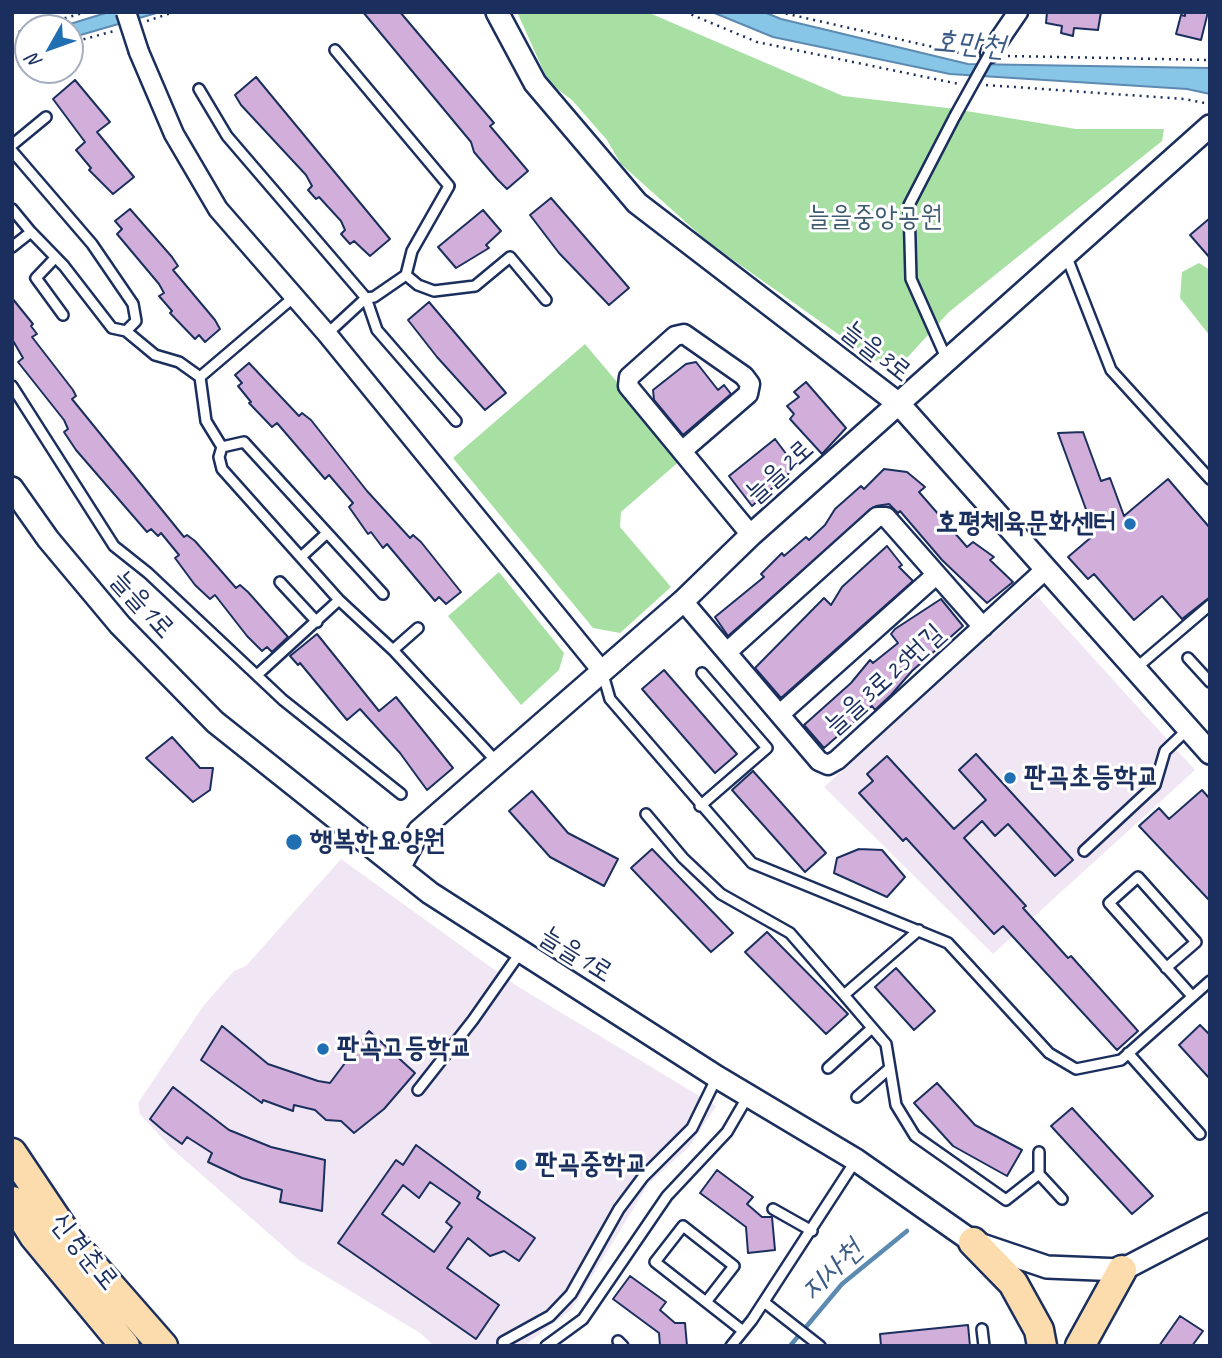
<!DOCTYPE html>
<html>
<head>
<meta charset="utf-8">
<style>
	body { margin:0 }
	#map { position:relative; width:1222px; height:1358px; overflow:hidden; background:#fff; font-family:Caveat,sans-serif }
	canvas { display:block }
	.frame { position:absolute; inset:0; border:14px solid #1b2f5e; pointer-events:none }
	.north { position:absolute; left:14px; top:14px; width:70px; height:70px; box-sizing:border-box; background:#fff; border:2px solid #a4acbf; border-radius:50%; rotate:230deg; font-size:19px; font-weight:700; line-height:28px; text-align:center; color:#1b2f5e }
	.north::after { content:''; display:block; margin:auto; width:24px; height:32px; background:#1f6fb2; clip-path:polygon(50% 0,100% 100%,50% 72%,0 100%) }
</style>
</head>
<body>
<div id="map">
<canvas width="1222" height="1358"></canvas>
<div class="frame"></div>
<div class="north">N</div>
</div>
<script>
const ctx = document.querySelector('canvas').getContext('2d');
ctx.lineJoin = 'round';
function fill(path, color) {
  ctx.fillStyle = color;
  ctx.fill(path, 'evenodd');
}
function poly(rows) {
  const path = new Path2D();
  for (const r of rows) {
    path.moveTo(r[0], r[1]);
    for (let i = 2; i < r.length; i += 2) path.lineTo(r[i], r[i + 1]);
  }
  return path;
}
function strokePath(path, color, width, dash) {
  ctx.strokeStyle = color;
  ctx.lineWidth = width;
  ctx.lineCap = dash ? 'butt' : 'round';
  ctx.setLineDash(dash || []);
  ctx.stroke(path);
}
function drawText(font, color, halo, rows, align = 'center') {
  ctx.font = font + ' Caveat,"Poor Story",sans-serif';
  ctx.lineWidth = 6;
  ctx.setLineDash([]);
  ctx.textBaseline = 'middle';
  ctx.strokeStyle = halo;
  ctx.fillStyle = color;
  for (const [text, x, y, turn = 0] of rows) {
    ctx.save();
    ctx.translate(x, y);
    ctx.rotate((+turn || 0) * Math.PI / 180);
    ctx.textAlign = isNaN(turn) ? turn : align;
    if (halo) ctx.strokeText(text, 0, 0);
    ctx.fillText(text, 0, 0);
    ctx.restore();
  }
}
fill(poly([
	[1036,595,1195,770,993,954,824,787],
	[341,859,517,986,716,1106,689,1147,649,1183,572,1309,524,1346,434,1346,420,1333,299,1260,170,1147,140,1114,138,1103,204,1005,234,971,246,966]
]), '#f1e7f4');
fill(poly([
	[517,12,647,12,843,96,948,108,1076,129,1164,129,1162,141,949,312,906,359,882,365,709,243,621,164,607,140,572,100,549,83],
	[1199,263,1210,270,1210,336,1180,298,1182,272],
	[585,344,682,459,621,512,620,527,671,587,620,633,593,628,453,458],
	[499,572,564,653,559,670,521,705,448,616]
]), '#a8e0a4');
const water = poly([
	[109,12,160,12,70,38,70,28,57,28,109,12],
	[712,12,764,12,781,19,968,64,1210,68,1210,94,1187,89,950,74,773,37,712,12]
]);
fill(water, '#88c6e8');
strokePath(water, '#5c8ab1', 2);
strokePath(poly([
	[790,1346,842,1284,907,1231]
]), '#5c8ab1', 4.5);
const building = poly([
	[363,12,400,12,494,123,490,126,528,171,507,189,497,179,474,152,471,142,363,12],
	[1047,12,1101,12,1098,30,1074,28,1073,36,1061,33,1062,26,1046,23,1047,12],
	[1185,12,1208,12,1201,40,1176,34,1181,15,1185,16,1185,12],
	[256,77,390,239,370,256,354,241,350,244,341,234,345,230,341,221,319,197,316,199,308,190,312,186,306,175,241,105,235,95,256,77],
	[75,80,110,122,97,132,134,177,113,194,89,170,91,168,76,150,85,142,53,99,75,80],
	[551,198,629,288,609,305,559,253,530,215,551,198],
	[130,209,172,257,178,266,173,270,215,320,220,329,205,342,199,335,195,339,170,313,172,311,159,296,164,293,159,284,117,234,122,229,115,221,130,209],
	[483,210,501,231,486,245,489,248,456,268,438,247,483,210],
	[1210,218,1210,258,1190,235,1210,218],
	[12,298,33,324,31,326,37,334,32,337,73,390,76,396,72,399,184,537,187,535,195,541,236,588,240,585,248,592,288,637,272,652,267,647,262,651,247,636,215,595,210,599,195,585,175,558,179,555,161,533,158,536,151,529,147,532,76,450,64,432,68,429,64,420,18,362,23,358,12,339,12,298],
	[429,302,506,393,485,410,437,357,408,320,429,302],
	[696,362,718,390,724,385,731,394,683,435,654,400,653,390,686,364,696,362],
	[249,363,299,416,302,413,311,420,367,491,410,538,413,535,421,542,461,592,446,604,439,597,435,601,387,544,383,548,371,532,368,534,349,507,353,503,329,475,325,479,277,423,272,427,249,403,251,402,238,386,242,383,235,375,249,363],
	[806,382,846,428,822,454,790,419,794,414,787,406,799,397,794,392,806,382],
	[1083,432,1101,481,1110,478,1124,516,1168,479,1210,528,1210,597,1182,619,1162,596,1134,620,1094,574,1088,579,1068,557,1095,534,1058,433,1083,432],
	[775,439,796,467,752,506,729,476,775,439],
	[884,469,907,472,925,487,919,492,967,547,973,542,994,557,990,560,1013,582,987,603,942,560,900,511,898,513,889,504,876,506,728,636,715,617,764,577,761,574,782,553,784,556,806,537,809,540,825,525,835,509,861,486,864,489,884,469],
	[887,546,902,565,899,567,913,581,781,698,755,668,824,598,831,605,842,587,887,546],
	[941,599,963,626,912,671,891,695,875,710,872,706,824,748,804,725,851,683,870,660,873,663,898,643,891,634,895,629,941,599],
	[317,634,379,711,396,697,453,768,427,790,400,753,360,709,347,720,300,663,298,665,290,656,317,634],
	[664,670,737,754,715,773,642,689,664,670],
	[172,737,200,768,213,768,210,790,193,802,146,758,172,737],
	[976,754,1073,860,1055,876,1008,824,995,836,982,821,964,838,1026,906,1023,908,1068,958,1071,956,1138,1031,1117,1050,1003,926,994,934,906,838,903,841,859,793,873,781,867,774,887,756,954,829,986,800,959,770,976,754],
	[753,771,826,853,805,872,732,790,753,771],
	[1202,790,1210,799,1210,901,1139,826,1159,808,1169,819,1202,790],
	[532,791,568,833,618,859,604,886,550,857,509,811,532,791],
	[652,849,733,933,711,952,631,868,652,849],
	[859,849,882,850,905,877,887,897,834,873,837,858,859,849],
	[767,932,848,1014,826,1034,745,952,767,932],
	[896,968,935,1011,914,1030,875,987,896,968],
	[1200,1025,1210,1035,1210,1079,1179,1045,1200,1025],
	[222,1026,268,1064,318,1081,330,1083,369,1031,415,1073,384,1109,354,1133,341,1121,326,1120,315,1110,294,1105,293,1111,263,1100,262,1103,201,1060,222,1026],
	[937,1083,975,1125,1022,1150,1007,1176,953,1146,914,1103,937,1083],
	[173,1087,229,1130,271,1147,325,1160,322,1211,280,1202,282,1190,242,1178,208,1162,212,1153,187,1137,182,1144,164,1131,150,1119,173,1087],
	[1072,1108,1153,1196,1132,1214,1051,1126,1072,1108],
	[416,1145,480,1192,477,1198,535,1238,519,1261,504,1251,490,1256,468,1238,447,1268,499,1305,476,1339,338,1243,396,1160,403,1165,416,1145],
	[430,1182,460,1203,446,1222,452,1227,434,1252,382,1214,403,1185,419,1198,430,1182],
	[717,1170,753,1197,747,1204,762,1217,772,1217,775,1250,748,1253,746,1227,700,1193,717,1170],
	[630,1276,666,1302,660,1310,675,1323,685,1323,687,1346,660,1346,659,1333,613,1299,630,1276],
	[1180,1316,1203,1331,1192,1346,1159,1346,1180,1316],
	[968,1325,970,1346,881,1346,880,1334,968,1325]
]);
fill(building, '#d1afda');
strokePath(building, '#1b2f5e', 2);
const service = poly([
	[335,50,449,186,412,251,406,275],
	[199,89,227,136,366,298,377,330,456,421],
	[12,145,46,117],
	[12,151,92,244,133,304,136,321,126,331],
	[12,209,31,232,12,247],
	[31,232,64,266,112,328,126,331,155,355,179,362,200,377,206,421,222,447,219,457,222,469,339,600,393,650,497,762],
	[1066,255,1111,370,1210,479],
	[55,258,36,278,63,315],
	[327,334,366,298,374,297,406,275,418,285,434,291,475,286,510,257,546,300],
	[947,360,911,279,909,205,955,116],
	[200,377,294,297],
	[12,386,114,546,148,573,283,700,401,794],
	[222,447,244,442,383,594],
	[301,557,326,534],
	[280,582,317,622],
	[393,650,418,628],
	[1188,658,1210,682],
	[1135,669,1210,605],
	[602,671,610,699,752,863,948,943,1049,1053,1076,1069,1121,1060,1210,981],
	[257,675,339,600],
	[700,806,767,748,702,673],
	[646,814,683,858,721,894,790,933,844,995],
	[1084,851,1155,785,1165,751,1188,729],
	[919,930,844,995,886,1044,896,1105,915,1136,1006,1200,1039,1174],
	[1166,968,1196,942,1138,877,1109,903,1192,996],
	[1128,1053,1200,1134],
	[828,1068,872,1028],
	[418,1090,473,1020,520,953],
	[857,1097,890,1068],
	[1039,1152,1039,1174,1062,1199],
	[773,1209,812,1231],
	[706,1302,734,1266,683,1226,655,1262,743,1331],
	[764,1302,820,1346],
	[982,1329,984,1346],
	[618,1341,623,1346],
	[503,1342,550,1316,571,1294,619,1209,643,1177,692,1128,717,1077],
	[546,1346,583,1319,667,1196,727,1132,748,1096],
	[731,1346,752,1320,856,1160]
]);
const minor = poly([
	[139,52,174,134,218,209,327,334,602,671],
	[990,53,1018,12],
	[682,451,748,394,750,384,744,376,684,334,675,336,629,377,628,386,751,535],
	[683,601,819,761,828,765,837,760,1046,569],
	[727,652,877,517,886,517,983,627],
	[780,714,936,575]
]);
const tertiary = poly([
	[497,12,535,83,637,203,899,404,1210,753],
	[12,488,48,539,120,625,215,722,430,893,717,1077,856,1160,973,1242,1047,1267,1122,1270,1210,1224],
	[399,868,419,831,683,601,751,535,1210,126]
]);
const trunk = poly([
	[12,1153,71,1241,163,1346],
	[12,1201,34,1236,125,1346],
	[973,1242,1013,1283,1039,1330,1042,1346],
	[1080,1346,1122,1270]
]);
strokePath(service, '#1b2f5e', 14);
strokePath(minor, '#1b2f5e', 23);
strokePath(tertiary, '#1b2f5e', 26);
strokePath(trunk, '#1b2f5e', 33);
strokePath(poly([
	[685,12,757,42,959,84],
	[779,12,973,56],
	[147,21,174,12],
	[31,28,86,12],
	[12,34,28,29],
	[70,43,114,31],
	[1008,56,1210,60],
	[12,60,28,56],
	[986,85,1184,99,1210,104]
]), '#1b2f5e', 2.5, [2, 5]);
strokePath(service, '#fff', 9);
strokePath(minor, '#fff', 18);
strokePath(tertiary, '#fff', 21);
strokePath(trunk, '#fcdcac', 28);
const serviceBridge = poly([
	[955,116,990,53]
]);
const minorBridge = poly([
	[126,12,139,52]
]);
strokePath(serviceBridge, '#1b2f5e', 14, []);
strokePath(minorBridge, '#1b2f5e', 23, []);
strokePath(serviceBridge, '#fff', 9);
strokePath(minorBridge, '#fff', 18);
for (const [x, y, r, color] of [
	[1130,524,7,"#1f6fb2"],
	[1010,778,7,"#1f6fb2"],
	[294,842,9,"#1f6fb2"],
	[323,1049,7,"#1f6fb2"],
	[521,1165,7,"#1f6fb2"]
]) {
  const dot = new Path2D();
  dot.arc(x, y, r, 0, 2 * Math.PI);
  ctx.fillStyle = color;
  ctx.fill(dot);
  strokePath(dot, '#fff', 2.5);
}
drawText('28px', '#3e5b70', '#fff', [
	["늘을중앙공원",875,218]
]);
drawText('28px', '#1b2f5e', '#fff', [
	["늘을3로",876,352,38],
	["늘을2로",780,472,-42],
	["늘을1로",142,605,48],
	["늘을3로25번길",885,680,-42],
	["늘을1로",576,955,32],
	["신경춘로",84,1252,51]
]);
drawText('bold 28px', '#1b2f5e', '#fff', [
	["호평체육문화센터",1116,524,"right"],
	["판곡초등학교",1024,778],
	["행복한요양원",310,842],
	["판곡고등학교",337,1049],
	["판곡중학교",535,1165]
], 'left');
drawText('italic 30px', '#3c5c87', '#fff', [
	["호만천",969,45,5],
	["지사천",832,1271,-44]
]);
</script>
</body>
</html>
